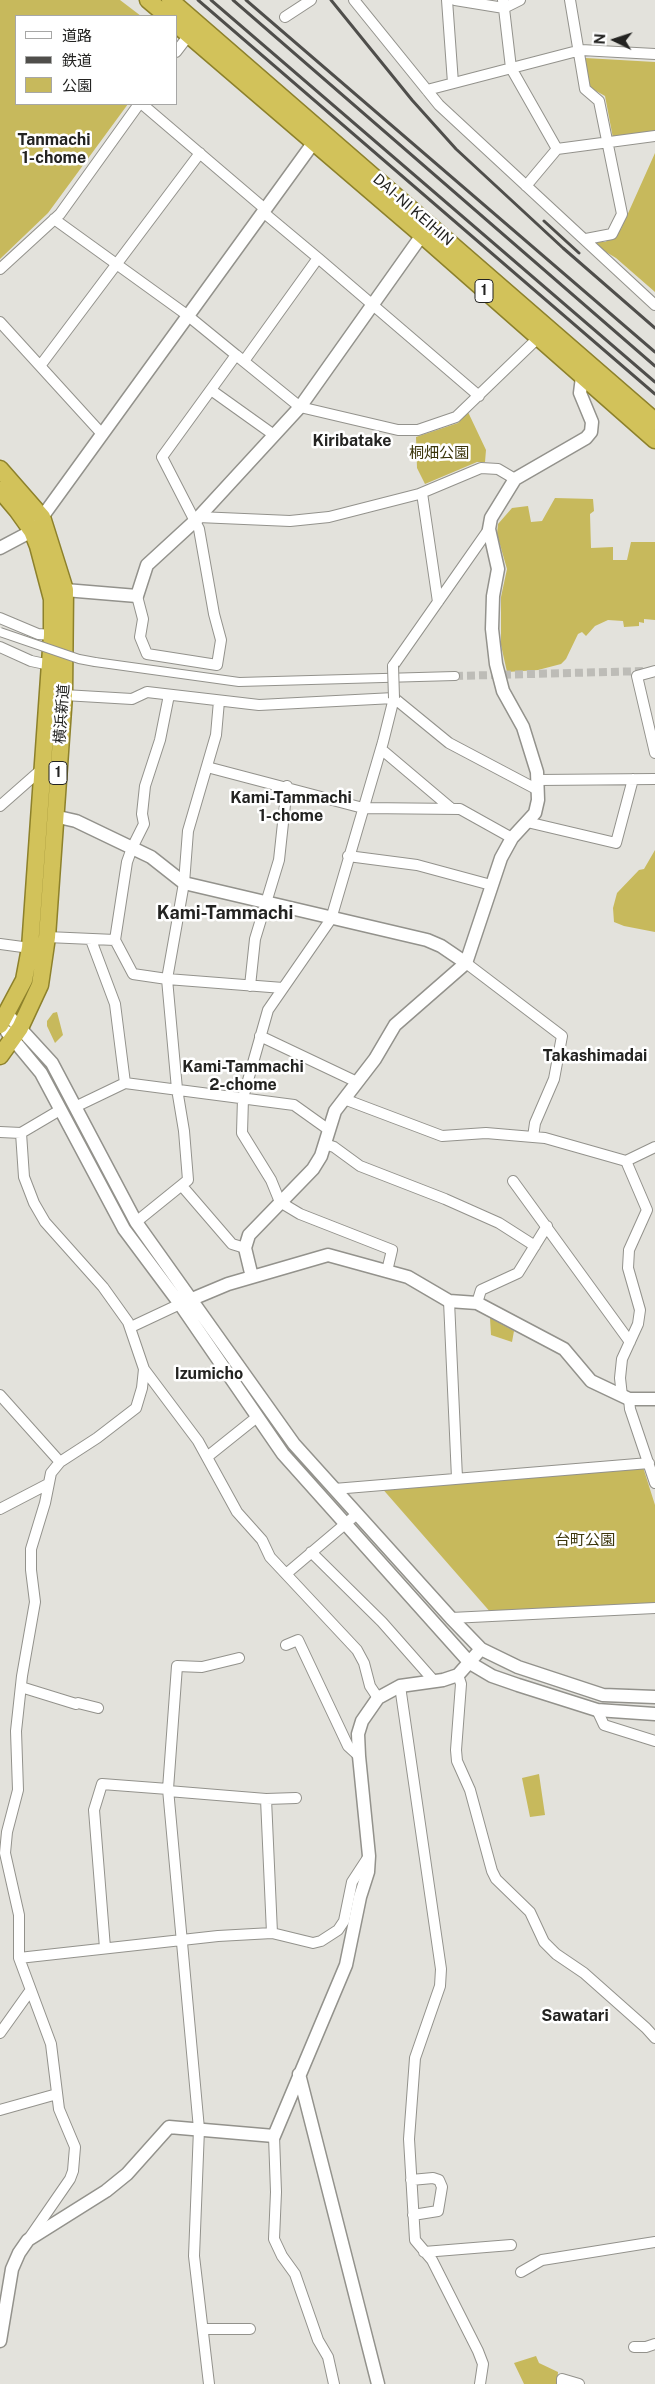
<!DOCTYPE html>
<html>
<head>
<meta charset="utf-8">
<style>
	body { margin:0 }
	#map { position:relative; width:655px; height:2384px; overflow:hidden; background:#e3e2dc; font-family:"Public Sans","Noto Sans JP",sans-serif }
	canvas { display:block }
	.legend { position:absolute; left:15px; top:15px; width:162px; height:90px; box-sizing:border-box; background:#fff; border:1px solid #a7a7a6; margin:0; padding:6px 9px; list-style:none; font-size:15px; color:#232321 }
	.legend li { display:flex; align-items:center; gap:10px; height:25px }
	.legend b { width:25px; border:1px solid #a7a7a6 }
	.north { position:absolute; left:590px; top:15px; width:50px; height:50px; -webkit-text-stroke:4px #fff; paint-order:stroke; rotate:274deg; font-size:14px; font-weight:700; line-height:20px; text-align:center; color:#232321 }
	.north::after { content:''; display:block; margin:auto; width:18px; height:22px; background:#232321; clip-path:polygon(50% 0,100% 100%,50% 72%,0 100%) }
</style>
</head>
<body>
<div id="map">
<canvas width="655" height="2384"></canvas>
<ul class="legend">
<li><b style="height:6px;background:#fff"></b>道路</li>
<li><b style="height:6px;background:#4f4e4b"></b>鉄道</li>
<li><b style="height:14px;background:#c7b95c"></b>公園</li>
</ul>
<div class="north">N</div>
</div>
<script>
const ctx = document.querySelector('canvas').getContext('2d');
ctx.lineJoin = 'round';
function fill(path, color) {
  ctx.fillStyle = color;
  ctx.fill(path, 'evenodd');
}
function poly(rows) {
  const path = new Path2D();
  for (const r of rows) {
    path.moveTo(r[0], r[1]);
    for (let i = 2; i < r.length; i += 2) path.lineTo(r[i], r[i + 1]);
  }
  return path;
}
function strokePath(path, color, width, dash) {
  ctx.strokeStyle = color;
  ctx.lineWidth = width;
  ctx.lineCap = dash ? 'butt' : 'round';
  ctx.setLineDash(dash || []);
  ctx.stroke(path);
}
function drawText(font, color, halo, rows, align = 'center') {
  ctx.font = font + ' "Public Sans","Noto Sans JP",sans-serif';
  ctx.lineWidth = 5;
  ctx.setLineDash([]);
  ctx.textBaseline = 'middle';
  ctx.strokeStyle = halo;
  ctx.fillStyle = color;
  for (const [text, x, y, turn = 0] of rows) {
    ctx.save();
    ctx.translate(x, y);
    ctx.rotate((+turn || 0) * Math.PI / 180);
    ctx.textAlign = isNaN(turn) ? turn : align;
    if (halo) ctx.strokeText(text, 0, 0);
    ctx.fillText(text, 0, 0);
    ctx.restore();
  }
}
fill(poly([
	[0,0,120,0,141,16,16,16,16,104,128,104,48,213,0,259],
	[585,58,655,62,655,134,613,138,605,96,589,87],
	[655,153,655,292,616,258,596,246,596,242,605,242,614,237,621,229],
	[468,412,486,450,485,462,477,462,425,484,417,468,416,437,458,423],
	[555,498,593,499,594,511,590,514,591,548,613,547,613,560,627,560,631,542,655,542,655,620,644,619,644,623,639,622,639,626,624,627,623,621,608,620,595,626,586,636,582,632,578,634,566,659,561,664,538,670,507,672,501,645,501,597,507,569,497,534,498,524,512,508,528,506,531,522,542,521],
	[655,850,655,932,624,926,614,922,613,908,617,893,639,870,644,869],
	[57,1012,63,1035,55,1043,47,1026,47,1021,53,1013],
	[490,1318,514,1331,512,1342,491,1335],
	[643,1467,655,1505,655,1605,492,1614,380,1486],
	[539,1774,545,1815,530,1817,522,1778],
	[536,2356,539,2363,558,2372,557,2384,524,2384,514,2363]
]), '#c7b95c');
strokePath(poly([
	[455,676,646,671]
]), '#bdbcb7', 8, [8, 4]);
const pedestrian = poly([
	[95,662,239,682,455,676]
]);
const minor = poly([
	[354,0,439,105,655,305],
	[447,0,453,83],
	[455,0,504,8,520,0],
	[503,0,511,68,557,149,655,136],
	[570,0,585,89,599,101,622,214,612,234,586,239],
	[285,17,311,0],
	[176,52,189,35],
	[427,90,581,50,655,54],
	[142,104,265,209],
	[526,186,557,149],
	[263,212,318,258],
	[54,219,187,315,236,355,162,457,199,529,214,614,221,640,217,665,147,654,140,637,143,619,137,596],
	[0,269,60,214,139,104],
	[0,322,102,434],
	[236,355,300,407,398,430,418,430,456,417,538,338],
	[244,361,318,258,479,396],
	[40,366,200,153],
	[211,390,274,435],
	[422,493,438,602],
	[198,517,290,521,329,517,419,494,481,468,498,469,515,479],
	[0,618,38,634,52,635],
	[0,647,31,661,50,665],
	[393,666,489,529],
	[655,671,637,676,655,753],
	[64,695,132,699,147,692,259,705,394,698,449,743,538,790],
	[381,749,452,809],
	[207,767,363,808,460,809,512,838],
	[538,780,655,779],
	[0,806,42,769],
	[527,822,616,843,633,779],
	[348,856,417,865,491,885],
	[47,937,115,940,127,862,132,848,144,824,142,814,145,786,160,740,169,695],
	[91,940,115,1004,125,1083],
	[115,940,133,974,167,979,283,988],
	[0,944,30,948],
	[466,963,562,1036,554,1079,535,1123,533,1137,545,1138,626,1161,647,1210,629,1250,628,1268,640,1310,638,1324,622,1359,620,1378,622,1396],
	[250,986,255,939,279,860,287,786],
	[260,1036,357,1082],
	[344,1099,442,1136,486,1133,533,1137],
	[75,1107,125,1083,294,1105,329,1130],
	[0,1132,21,1133,60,1110],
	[21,1133,24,1177,34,1203,45,1222,103,1287,128,1322,144,1369,198,1441,237,1512,262,1540,270,1557,357,1650,364,1663,370,1686,378,1698],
	[325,1144,334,1147,360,1166,445,1199,499,1223,535,1246],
	[626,1161,655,1147],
	[513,1181,630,1342],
	[182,1186,232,1244,245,1248],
	[136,1222,188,1180,184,1131,177,1089,167,979,184,883,188,831,216,735,219,701],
	[387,1271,392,1250,300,1214,280,1202,271,1180,242,1133,243,1098,268,1010,331,919,383,742,394,698],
	[449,1301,457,1478],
	[477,1303,481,1290,518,1273,547,1226],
	[131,1327,180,1304],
	[0,1395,60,1462],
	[629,1399,630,1409,655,1483],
	[207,1457,257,1417],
	[334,1489,649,1463],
	[0,1509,48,1484],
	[311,1552,382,1622,434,1681],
	[286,1574,357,1514],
	[451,1618,655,1608],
	[286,1645,298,1640,348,1746,359,1756],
	[458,1675,461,1684,456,1750,457,1761,470,1790,492,1871,496,1879,530,1912,544,1942,556,1954,584,1973,646,2028,655,2038],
	[400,1686,441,1969,440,1986,415,2058,409,2139,415,2240,432,2260,478,2351,483,2364,480,2384],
	[21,1687,76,1704,78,1703,98,1708],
	[597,1710,604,1725,655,1741],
	[168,1791,266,1799,296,1798],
	[266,1799,272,1933],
	[105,1948,94,1810,102,1784,168,1789],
	[19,1958,218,1936,272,1933,313,1943,321,1941,338,1930,344,1921,352,1882,369,1856],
	[0,2033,30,1991],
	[0,2110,57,2094],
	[274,2136,276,2192,274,2239,282,2256,295,2274,318,2340,328,2357,334,2384],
	[411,2180,433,2178,439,2180,442,2187,438,2211,413,2215],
	[30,2237,70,2179,73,2171,75,2147,59,2109,51,2044,19,1958,19,1915,5,1853,7,1832,18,1790,16,1731,22,1676,35,1602,31,1570,31,1549,45,1503,51,1473,60,1462,97,1438,136,1408,142,1388,144,1369],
	[424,2252,511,2245],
	[521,2272,542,2260,655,2242],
	[203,2329,250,2329],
	[634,2347,646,2347,655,2344],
	[209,2384,194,2256,199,2129,168,1789,177,1666,202,1667,239,1658],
	[562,2384,562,2379,579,2384]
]);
const tertiary = poly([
	[0,548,32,531,319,135],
	[65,590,137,596,147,565,196,520,300,407,422,235],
	[54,816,76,821,151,857,184,883,427,940,441,946,466,963],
	[7,1014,52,1063,136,1222,294,1444,451,1618,481,1649,518,1667,603,1695,655,1697],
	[7,1032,41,1073,124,1229,180,1304,283,1454,470,1663,492,1676,518,1685,597,1710,655,1714],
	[252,1277,245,1248,249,1235,313,1169,321,1156,335,1111,375,1059,395,1025,466,963,501,858,512,838,535,813,538,800,537,772,523,727,503,691,496,664,492,629,493,596,498,569,489,529,491,518,515,479,586,438,591,432,592,422,580,393,582,377],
	[185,1302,228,1284,328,1255,408,1277,449,1301,477,1303,564,1349,591,1381,629,1399,655,1399],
	[299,2074,378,2384],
	[0,2341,12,2269,19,2253,28,2240,106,2191,127,2174,169,2127,274,2136,346,1965,360,1897,368,1872,369,1856,359,1756,358,1734,362,1721,378,1698,400,1686,443,1680,458,1675,481,1649]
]);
const trunk = poly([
	[148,0,167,16],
	[170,0,655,421],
	[176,24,422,235,655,440],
	[0,469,42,517,65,590,64,695,47,937,40,985,20,1028,0,1056],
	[0,490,17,510,32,531,38,546,52,599,52,635,30,948,24,980,0,1025]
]);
strokePath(pedestrian, '#93928c', 10);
strokePath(minor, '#93928c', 12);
strokePath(tertiary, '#93928c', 15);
strokePath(trunk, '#8d812b', 19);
strokePath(pedestrian, '#fff', 8);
strokePath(minor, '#fff', 10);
strokePath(tertiary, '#fff', 12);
strokePath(trunk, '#d2c25a', 16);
strokePath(poly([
	[198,0,655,394],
	[211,0,655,382],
	[233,0,655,366],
	[246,0,655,352],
	[331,0,412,100,456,149,563,248,655,328],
	[544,221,579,253]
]), '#4f4e4b', 3);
const pedestrianBridge = poly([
	[0,632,79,659,95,662]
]);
const minorBridge = poly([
	[393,666,394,698]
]);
strokePath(pedestrianBridge, '#93928c', 10, []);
strokePath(minorBridge, '#93928c', 12, []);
strokePath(pedestrianBridge, '#fff', 8);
strokePath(minorBridge, '#fff', 10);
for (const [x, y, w] of [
	[484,291,18],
	[58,773,18]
]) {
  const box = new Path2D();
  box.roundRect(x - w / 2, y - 11.5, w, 23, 4);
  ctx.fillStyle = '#fff';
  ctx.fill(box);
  strokePath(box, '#232321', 1);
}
drawText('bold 14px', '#232321', null, [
	["1",484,291],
	["1",58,773]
]);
drawText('15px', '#232321', '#fff', [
	["DAI-NI KEIHIN",413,210,41],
	["横浜新道",62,714,-86]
]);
drawText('15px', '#3b350a', '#fff', [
	["桐畑公園",439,453],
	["台町公園",585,1540]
]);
drawText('bold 16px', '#232321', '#fff', [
	["Tanmachi",54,140],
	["1-chome",54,158],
	["Kiribatake",352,441],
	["Kami-Tammachi",291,798],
	["1-chome",291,816],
	["Takashimadai",595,1056],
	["Kami-Tammachi",243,1067],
	["2-chome",243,1085],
	["Izumicho",209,1374],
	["Sawatari",575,2016]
]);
drawText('bold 18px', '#232321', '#fff', [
	["Kami-Tammachi",225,913]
]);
</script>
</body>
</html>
